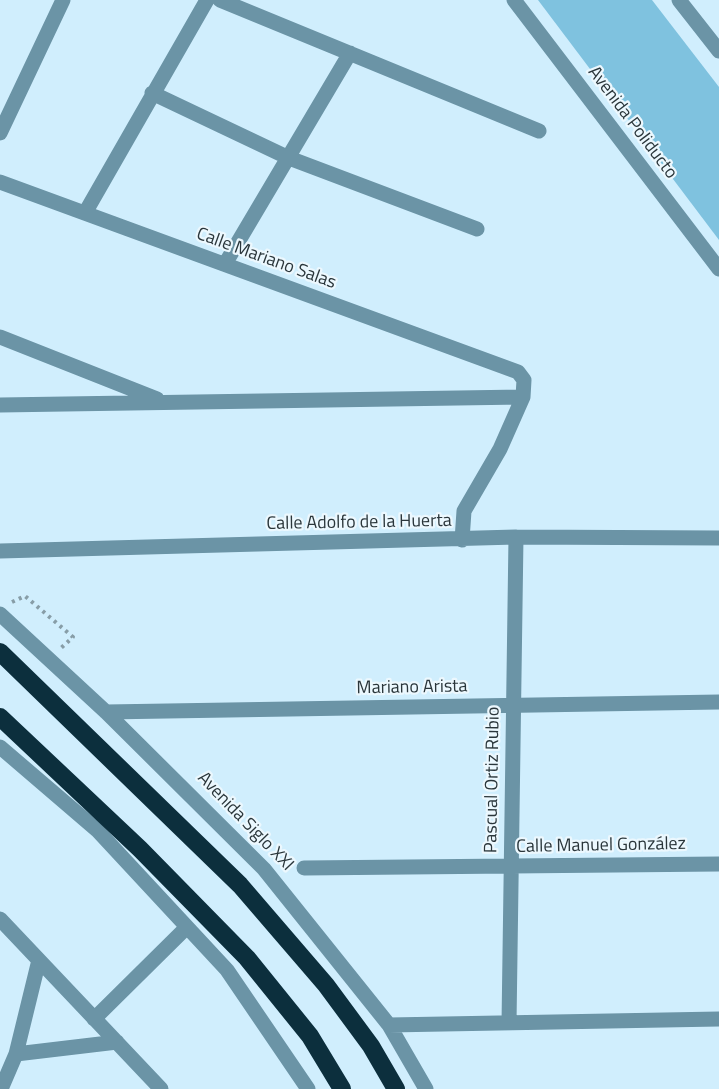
<!DOCTYPE html>
<html>
<head>
<meta charset="utf-8">
<style>
	body { margin:0 }
	canvas { display:block; background:#d0eefd }
</style>
</head>
<body>
<canvas width="719" height="1089"></canvas>
<script>
const ctx = document.querySelector('canvas').getContext('2d');
ctx.lineJoin = 'round';
function fill(path, color) {
  ctx.fillStyle = color;
  ctx.fill(path, 'evenodd');
}
function poly(rows) {
  const path = new Path2D();
  for (const r of rows) {
    path.moveTo(r[0], r[1]);
    for (let i = 2; i < r.length; i += 2) path.lineTo(r[i], r[i + 1]);
  }
  return path;
}
function strokePath(path, color, width, dash) {
  ctx.strokeStyle = color;
  ctx.lineWidth = width;
  ctx.lineCap = dash ? 'butt' : 'round';
  ctx.setLineDash(dash || []);
  ctx.stroke(path);
}
function drawText(font, color, halo, rows, align = 'center') {
  ctx.font = font + ' "Titillium Web",sans-serif';
  ctx.lineWidth = 4.5;
  ctx.setLineDash([]);
  ctx.textBaseline = 'middle';
  ctx.strokeStyle = halo;
  ctx.fillStyle = color;
  for (const [text, x, y, turn = 0] of rows) {
    ctx.save();
    ctx.translate(x, y);
    ctx.rotate((+turn || 0) * Math.PI / 180);
    ctx.textAlign = isNaN(turn) ? turn : align;
    if (halo) ctx.strokeText(text, 0, 0);
    ctx.fillText(text, 0, 0);
    ctx.restore();
  }
}
fill(poly([
	[538,0,652,0,719,87,719,240]
]), '#7fc2df');
strokePath(poly([
	[12,602,25,596,73,637,61,648]
]), '#879da7', 4, [3, 4.5]);
strokePath(poly([
	[220,0,539,131],
	[514,0,719,269],
	[679,0,719,51],
	[152,93,289,158,477,229],
	[0,133,63,0],
	[0,182,518,372,524,380,523,397,500,449,464,511,462,540],
	[85,213,207,0],
	[225,264,350,53],
	[0,337,157,399],
	[0,405,523,397],
	[0,551,516,537,719,538],
	[0,614,106,712,264,869,389,1025,426,1089],
	[106,712,719,702],
	[0,747,97,830,227,970,308,1089],
	[304,868,719,864],
	[0,919,161,1089],
	[94,1019,186,928],
	[509,1023,516,537],
	[389,1025,719,1019],
	[16,1054,117,1042],
	[1,1089,16,1054,39,960]
]), '#6b94a6', 15);
strokePath(poly([
	[0,652,240,885,326,985,371,1046,396,1089],
	[0,717,140,849,247,958,310,1036,342,1089]
]), '#0c2f3d', 18);
drawText('18px', '#2a363b', '#ecf8fe', [
	["Avenida Poliducto",632,123,53],
	["Calle Mariano Salas",266,259,20],
	["Calle Adolfo de la Huerta",359,523,-1],
	["Mariano Arista",412,688,-1],
	["Pascual Ortiz Rubio",493,780,-89],
	["Avenida Siglo XXI",245,822,46],
	["Calle Manuel González",601,846,-1]
]);
</script>
</body>
</html>
